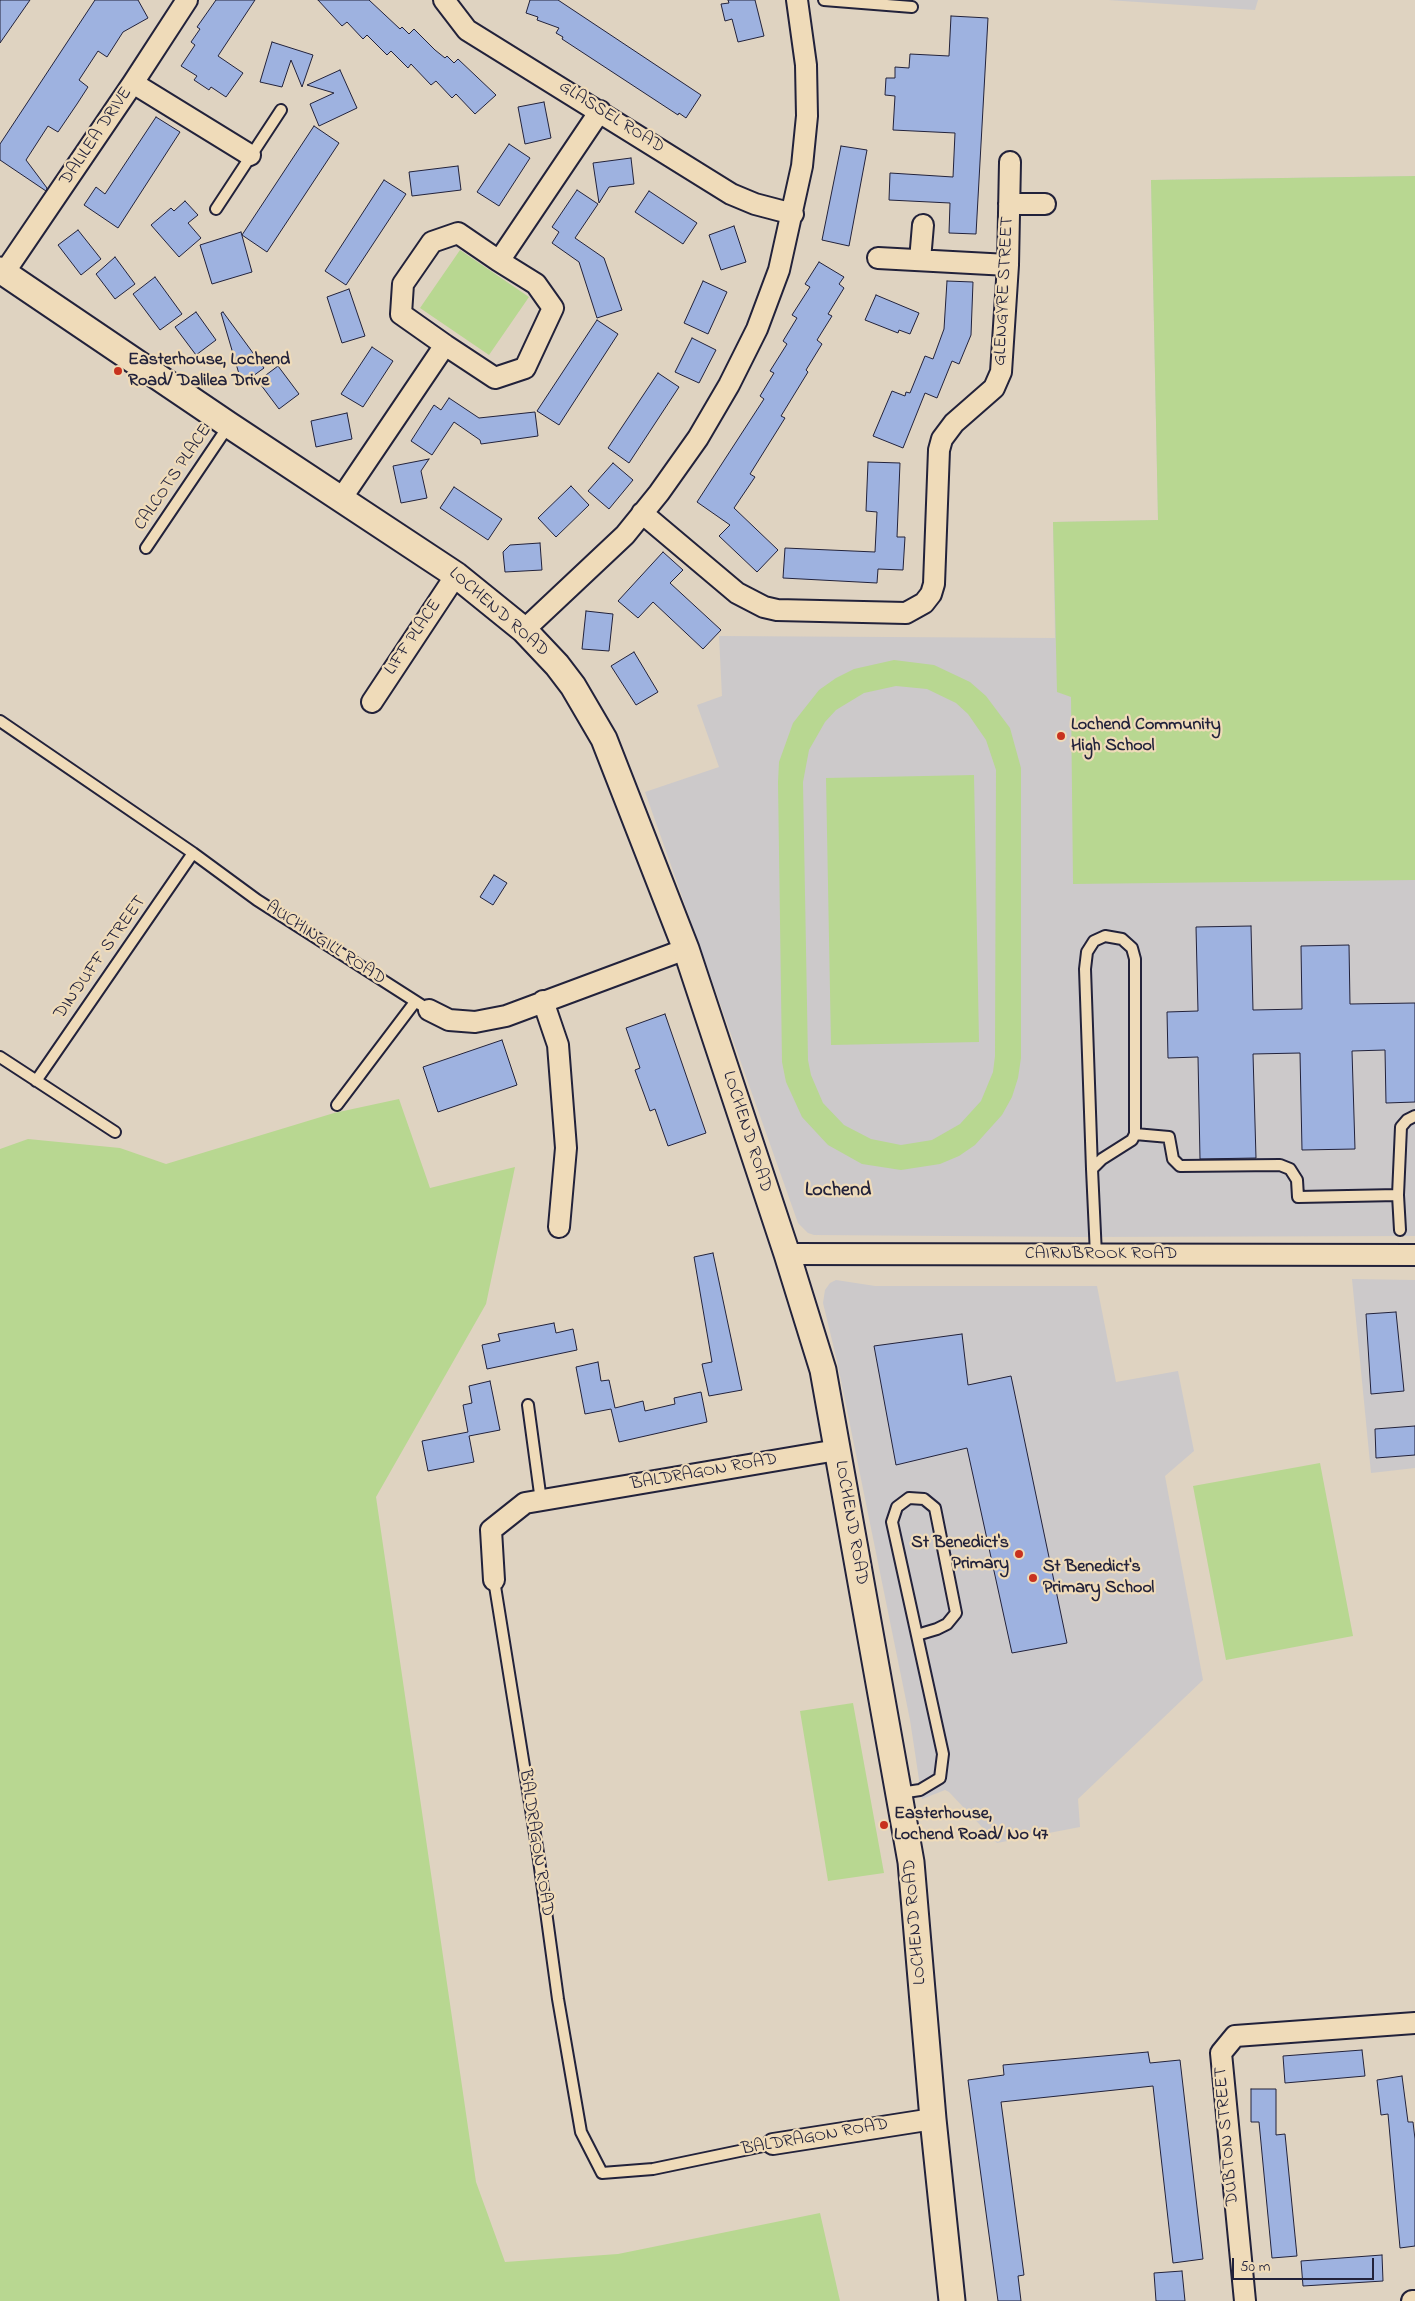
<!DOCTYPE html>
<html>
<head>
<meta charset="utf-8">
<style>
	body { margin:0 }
	#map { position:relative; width:1415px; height:2301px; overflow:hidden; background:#dfd3c1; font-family:"Indie Flower",sans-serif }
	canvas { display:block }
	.scale { position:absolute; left:1232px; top:2258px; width:142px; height:22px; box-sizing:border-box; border:2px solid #22223b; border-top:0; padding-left:6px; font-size:15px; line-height:18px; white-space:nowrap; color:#22223b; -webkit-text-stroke:4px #efdbb9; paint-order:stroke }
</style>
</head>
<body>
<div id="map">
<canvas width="1415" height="2301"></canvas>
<div class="scale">50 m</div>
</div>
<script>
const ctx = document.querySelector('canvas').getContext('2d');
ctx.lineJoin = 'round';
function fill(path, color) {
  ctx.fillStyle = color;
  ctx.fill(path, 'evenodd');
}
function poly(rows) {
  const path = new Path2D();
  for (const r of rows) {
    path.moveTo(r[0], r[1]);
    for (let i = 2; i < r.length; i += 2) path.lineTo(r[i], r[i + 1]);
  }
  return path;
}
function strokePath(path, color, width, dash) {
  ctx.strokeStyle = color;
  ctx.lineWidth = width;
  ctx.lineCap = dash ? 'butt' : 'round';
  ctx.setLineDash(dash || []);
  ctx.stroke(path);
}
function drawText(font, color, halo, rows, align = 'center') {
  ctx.font = font + ' "Indie Flower",sans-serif';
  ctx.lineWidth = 4.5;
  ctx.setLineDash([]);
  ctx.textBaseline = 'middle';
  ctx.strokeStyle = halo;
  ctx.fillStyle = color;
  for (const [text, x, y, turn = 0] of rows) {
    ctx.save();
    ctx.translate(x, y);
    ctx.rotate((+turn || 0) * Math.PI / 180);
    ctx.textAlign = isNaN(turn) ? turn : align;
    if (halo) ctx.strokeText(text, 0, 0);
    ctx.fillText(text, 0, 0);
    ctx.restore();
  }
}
fill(poly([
	[1108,0,1258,0,1255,10],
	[1415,176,1415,1236,1083,1237,814,1235,808,1233,798,1223,645,792,719,767,697,705,722,696,719,636,1055,638,1053,522,1158,520,1151,180],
	[1352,1279,1415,1280,1415,1468,1371,1473],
	[836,1280,875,1286,1097,1286,1116,1382,1178,1371,1194,1451,1165,1476,1203,1680,1078,1799,1080,1827,997,1843,949,1792,945,1790,922,1799,910,1720,837,1361,823,1303,825,1290,830,1283]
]), '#ccc9ca');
fill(poly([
	[1415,176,1415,880,1073,884,1071,697,1057,692,1053,522,1158,520,1151,180],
	[460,250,529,297,489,355,420,308],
	[894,660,934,665,970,682,986,696,1010,728,1021,768,1021,1058,1018,1078,1012,1097,1002,1115,975,1145,959,1156,940,1164,901,1170,862,1164,828,1145,802,1117,786,1082,782,1062,778,782,779,762,793,723,819,690,836,678,854,669],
	[896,686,927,689,956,703,968,714,986,740,996,770,995,1056,993,1072,981,1101,960,1124,932,1140,901,1145,871,1139,844,1125,823,1103,811,1075,808,1060,803,782,809,750,825,722,836,710,864,693],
	[974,775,979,1042,831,1045,826,778],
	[399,1099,430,1188,515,1167,486,1304,376,1497,476,2182,505,2262,618,2254,820,2213,840,2301,0,2301,0,1149,28,1139,120,1148,166,1164,334,1113],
	[1320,1463,1353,1636,1226,1660,1193,1486],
	[853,1703,884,1873,828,1881,800,1711]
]), '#b8d791');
const building = poly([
	[0,0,30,0,0,43,0,0],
	[95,0,138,0,148,18,123,32,107,57,98,51,79,80,88,87,77,104,58,132,48,126,26,160,47,188,46,191,0,160,0,144,95,0],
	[216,0,255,0,218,56,243,73,226,97,211,87,209,90,194,80,197,76,181,66,195,45,191,42,200,29,197,27,216,0],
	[318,0,369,0,400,29,402,27,409,34,414,29,435,50,445,58,447,56,454,63,458,59,496,95,475,114,456,94,452,98,436,81,431,85,411,64,408,68,391,51,387,55,367,35,363,39,347,22,342,26,318,0],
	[530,0,558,0,701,95,686,118,679,113,678,115,562,39,563,37,556,33,559,28,537,20,538,17,526,13,530,0],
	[728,0,755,0,764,36,738,42,732,19,725,21,721,4,729,3,728,0],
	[951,16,988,18,976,234,949,233,950,203,889,200,890,173,953,177,955,133,893,130,895,96,885,95,886,78,895,78,895,67,909,68,910,54,949,56,951,16],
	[272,42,313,55,302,87,291,60,282,87,260,82,272,42],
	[340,70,357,108,319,126,310,104,334,93,307,85,340,70],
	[544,102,551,138,525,144,518,107,544,102],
	[156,117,180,132,118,228,84,205,96,187,105,194,156,117],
	[314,126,339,143,267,252,242,235,314,126],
	[509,144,530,158,499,206,477,192,509,144],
	[841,146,867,150,849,246,822,240,841,146],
	[631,158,634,184,609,187,599,203,593,163,631,158],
	[458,166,461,190,412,196,409,172,458,166],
	[384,180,406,194,346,285,325,271,384,180],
	[577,190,598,204,575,238,604,258,622,310,597,318,579,262,552,243,559,232,552,227,577,190],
	[649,191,697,223,683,244,635,212,649,191],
	[185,201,198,215,188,223,201,238,179,257,151,225,171,208,174,211,185,201],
	[734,226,746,262,721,270,709,235,734,226],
	[78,230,101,259,81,275,58,245,78,230],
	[241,232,252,272,212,284,200,245,241,232],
	[115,257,135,284,115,299,96,274,115,257],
	[819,262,844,277,839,284,844,288,828,314,832,316,817,340,822,344,806,370,808,372,781,416,785,418,750,474,755,477,734,508,778,550,757,572,719,536,730,525,697,502,764,399,760,396,774,373,770,371,787,344,783,341,797,318,792,315,810,287,805,284,819,262],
	[155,277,182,314,160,330,133,294,155,277],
	[703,281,727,292,708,334,684,323,703,281],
	[947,281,973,282,971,335,959,364,952,361,937,398,925,393,903,448,873,436,892,391,905,396,906,392,910,393,925,356,933,359,944,329,947,281],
	[349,289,365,336,342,343,327,297,349,289],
	[876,295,919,313,910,334,899,330,898,333,865,320,876,295],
	[196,312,216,340,196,355,175,327,196,312],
	[223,312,264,368,242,384,221,313,223,312],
	[597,320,618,334,559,425,537,411,597,320],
	[692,338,716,350,699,383,675,372,692,338],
	[372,347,393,361,363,407,341,394,372,347],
	[278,366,299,394,279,409,258,381,278,366],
	[658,373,679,387,629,463,608,448,658,373],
	[449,398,479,418,535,412,538,436,481,444,480,440,454,422,432,455,411,441,434,405,441,410,449,398],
	[347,413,352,439,316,447,311,421,347,413],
	[429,459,421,471,427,498,401,503,393,466,429,459],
	[868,462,900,463,897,537,905,537,903,570,878,569,877,583,783,578,785,548,875,552,877,512,866,511,868,462],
	[613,463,633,480,609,509,588,491,613,463],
	[571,486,589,505,556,537,538,518,571,486],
	[454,487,502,519,488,540,440,508,454,487],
	[540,543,542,570,505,572,503,552,510,545,540,543],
	[663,552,683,570,670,583,721,630,703,649,653,602,638,618,618,601,663,552],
	[586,611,613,614,609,651,582,649,586,611],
	[634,652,658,692,636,705,611,666,634,652],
	[494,875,507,883,493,905,480,897,494,875],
	[1251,926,1253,1010,1302,1009,1301,946,1349,945,1350,1004,1415,1003,1415,1102,1386,1103,1385,1050,1352,1051,1355,1149,1302,1150,1300,1053,1253,1054,1256,1158,1200,1159,1198,1057,1168,1058,1167,1012,1198,1011,1196,927,1251,926],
	[665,1014,706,1133,668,1146,655,1109,650,1111,645,1097,635,1070,640,1068,626,1028,665,1014],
	[502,1040,517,1085,438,1112,423,1067,502,1040],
	[713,1253,742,1390,709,1396,702,1364,712,1362,694,1257,713,1253],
	[1396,1312,1404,1391,1371,1394,1366,1314,1396,1312],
	[554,1323,556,1333,573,1329,577,1350,487,1369,482,1345,500,1341,498,1334,554,1323],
	[962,1334,968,1385,1011,1376,1067,1643,1012,1653,967,1448,896,1465,874,1346,962,1334],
	[598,1362,601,1381,609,1380,615,1408,643,1401,645,1411,675,1404,674,1398,701,1392,707,1422,619,1442,611,1409,585,1414,576,1367,598,1362],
	[490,1381,500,1430,469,1436,474,1462,428,1471,422,1441,468,1432,463,1405,472,1403,469,1386,490,1381],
	[1415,1426,1415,1455,1376,1458,1375,1429,1415,1426],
	[1362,2050,1365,2076,1285,2083,1283,2056,1362,2050],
	[1148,2052,1150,2063,1180,2060,1203,2259,1173,2263,1153,2086,1001,2102,1024,2275,1018,2276,1021,2301,998,2301,968,2080,1004,2075,1003,2065,1148,2052],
	[1402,2076,1408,2122,1413,2122,1415,2139,1415,2246,1400,2248,1388,2114,1381,2115,1377,2080,1402,2076],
	[1251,2089,1276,2089,1276,2135,1285,2134,1297,2256,1272,2258,1259,2122,1251,2122,1251,2089],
	[1382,2255,1383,2281,1303,2286,1301,2261,1382,2255],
	[1182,2271,1185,2301,1156,2301,1154,2273,1182,2271]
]);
fill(building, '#9eb2e0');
strokePath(building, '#22223b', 1);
const service = poly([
	[824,0,912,7],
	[216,209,281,110],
	[146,548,229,425],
	[0,721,193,853,257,900,429,1010],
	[0,1057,115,1132],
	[36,1081,193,853],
	[337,1105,415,1002],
	[1135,1134,1169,1137,1173,1159,1180,1166,1280,1165,1290,1169,1297,1180,1298,1197,1398,1195,1400,1230],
	[1092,1169,1085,969,1087,952,1094,941,1105,936,1122,939,1132,948,1135,959,1135,1134,1132,1140,1102,1159,1092,1169,1096,1255],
	[1398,1195,1401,1127,1407,1120,1415,1116],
	[528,1405,541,1501],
	[494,1580,538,1853,558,1999,581,2132,602,2173,653,2169,773,2144],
	[900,1793,920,1790,940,1778,943,1754,909,1599,892,1522,897,1507,909,1498,924,1499,935,1508,956,1613,947,1624,937,1629,917,1635]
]);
const minor = poly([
	[444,0,467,30,731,194,755,204,793,214],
	[133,83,250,155],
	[1009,204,1045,204],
	[878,258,1008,265],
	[920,260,923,225],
	[4,273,133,83,187,0],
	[445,345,495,378,525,368,553,308,536,284,499,261],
	[341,499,445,345,401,314,403,284,432,242,458,233,499,261,600,111],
	[642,513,737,593,764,607,777,610,906,613,924,603,931,594,934,584,939,450,942,439,954,423,994,388,1001,372,1008,265,1010,162],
	[524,630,625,535,659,493,698,438,729,385,757,329,779,270,802,166,807,116,806,65,797,0],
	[372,702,456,575],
	[543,1001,558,1045,566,1148,559,1227],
	[429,1010,449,1020,475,1022,506,1016,686,949],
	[787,1254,1415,1255],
	[494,1580,491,1530,525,1503,837,1450],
	[773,2144,933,2119],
	[1245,2301,1221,2053,1235,2036,1415,2023],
	[1412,2301,1415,2301]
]);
const tertiary = poly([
	[0,270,229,425,456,575,524,630,557,665,573,686,604,739,686,949,787,1254,823,1370,911,1862,933,2119,952,2301]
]);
strokePath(service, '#22223b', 14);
strokePath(minor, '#22223b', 24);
strokePath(tertiary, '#22223b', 29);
strokePath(service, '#efdbb9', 10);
strokePath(minor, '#efdbb9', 20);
strokePath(tertiary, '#efdbb9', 25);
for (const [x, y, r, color] of [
	[118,371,5,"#c8321e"],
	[1061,736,5,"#c8321e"],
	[1019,1554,5,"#c8321e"],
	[1033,1578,5,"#c8321e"],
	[884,1825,5,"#c8321e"]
]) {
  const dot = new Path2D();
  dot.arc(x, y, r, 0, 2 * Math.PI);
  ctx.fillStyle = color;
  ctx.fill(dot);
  strokePath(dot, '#efdbb9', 2);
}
drawText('18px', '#22223b', '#efdbb9', [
	["GLASSEL ROAD",611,118,32],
	["DALILEA DRIVE",97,137,-56],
	["GLENGYRE STREET",1005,291,-87],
	["CALCOTS PLACE",174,478,-56],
	["LOCHEND ROAD",498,613,41],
	["LIFF PLACE",414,638,-56],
	["AUCHINGILL ROAD",325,944,33],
	["DINDUFF STREET",101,958,-55],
	["LOCHEND ROAD",746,1132,72],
	["CAIRNBROOK ROAD",1101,1255],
	["BALDRAGON ROAD",704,1473,-10],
	["LOCHEND ROAD",850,1523,80],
	["BALDRAGON ROAD",535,1843,81],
	["LOCHEND ROAD",916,1922,-95],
	["DUBTON STREET",1228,2136,-95],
	["BALDRAGON ROAD",815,2138,-10]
]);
drawText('bold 18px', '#22223b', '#efdbb9', [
	["Easterhouse, Lochend",128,361],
	["Road/ Dalilea Drive",128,382],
	["Lochend Community",1071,726],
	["High School",1071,747],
	["St Benedict's",1009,1544,"right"],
	["Primary",1009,1565,"right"],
	["St Benedict's",1043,1568],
	["Primary School",1043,1589],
	["Easterhouse,",894,1815],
	["Lochend Road/ No 47",894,1836]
], 'left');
drawText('bold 20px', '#22223b', '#efdbb9', [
	["Lochend",838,1192]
]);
</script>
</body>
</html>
